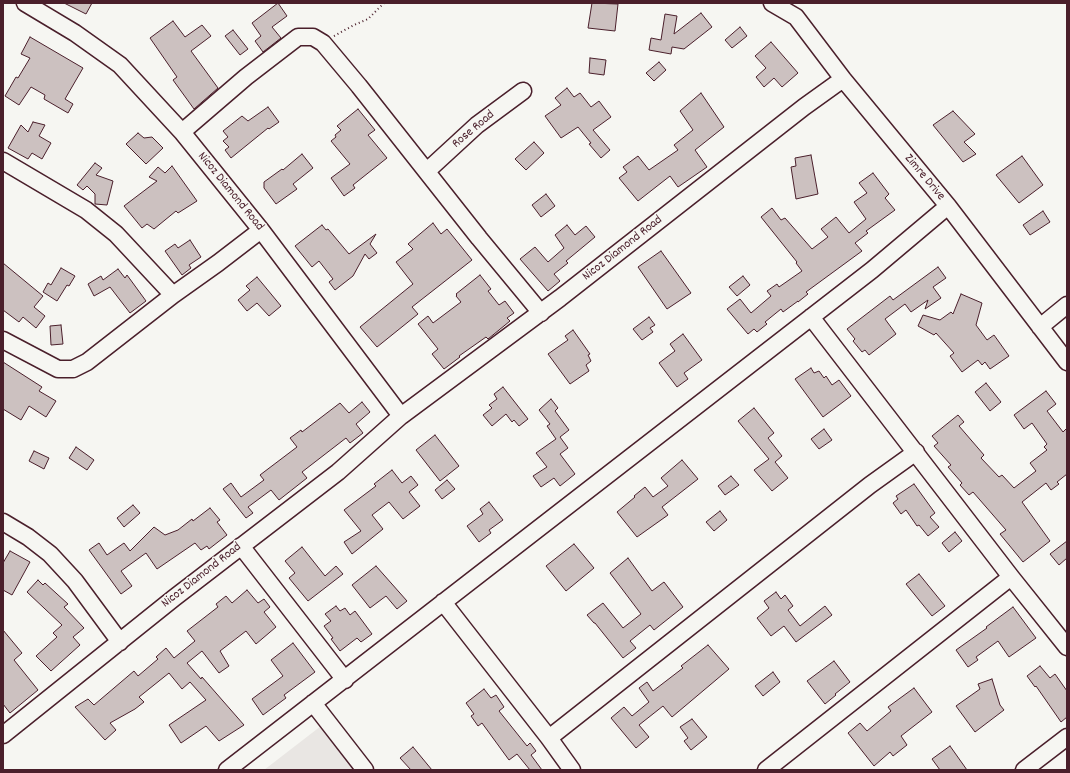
<!DOCTYPE html>
<html>
<head>
<meta charset="utf-8">
<style>
	body { margin:0 }
	#map { position:relative; width:1070px; height:773px; overflow:hidden; background:#f6f6f2; font-family:Dekko,sans-serif }
	canvas { display:block }
	.frame { position:absolute; inset:0; border:4px solid #4a1f2b; pointer-events:none }
</style>
</head>
<body>
<div id="map">
<canvas width="1070" height="773"></canvas>
<div class="frame"></div>
</div>
<script>
const ctx = document.querySelector('canvas').getContext('2d');
ctx.lineJoin = 'round';
function fill(path, color) {
  ctx.fillStyle = color;
  ctx.fill(path, 'evenodd');
}
function poly(rows) {
  const path = new Path2D();
  for (const r of rows) {
    path.moveTo(r[0], r[1]);
    for (let i = 2; i < r.length; i += 2) path.lineTo(r[i], r[i + 1]);
  }
  return path;
}
function strokePath(path, color, width, dash) {
  ctx.strokeStyle = color;
  ctx.lineWidth = width;
  ctx.lineCap = dash ? 'butt' : 'round';
  ctx.setLineDash(dash || []);
  ctx.stroke(path);
}
function drawText(font, color, halo, rows, align = 'center') {
  ctx.font = font + ' Dekko,sans-serif';
  ctx.lineWidth = 3;
  ctx.setLineDash([]);
  ctx.textBaseline = 'middle';
  ctx.strokeStyle = halo;
  ctx.fillStyle = color;
  for (const [text, x, y, turn = 0] of rows) {
    ctx.save();
    ctx.translate(x, y);
    ctx.rotate((+turn || 0) * Math.PI / 180);
    ctx.textAlign = isNaN(turn) ? turn : align;
    if (halo) ctx.strokeText(text, 0, 0);
    ctx.fillText(text, 0, 0);
    ctx.restore();
  }
}
fill(poly([
	[321,726,355,770,264,770]
]), '#e9e6e3');
const building = poly([
	[64,3,92,3,86,14,64,3],
	[278,3,287,16,272,27,281,38,263,52,255,41,261,36,252,23,278,3],
	[592,3,618,4,615,31,588,28,592,3],
	[701,13,712,27,684,49,672,47,671,54,649,50,651,38,661,40,665,14,677,16,674,34,701,13],
	[173,21,185,37,202,25,211,36,191,51,218,88,194,109,173,80,177,77,150,38,173,21],
	[740,27,747,36,732,48,725,40,740,27],
	[233,30,248,49,240,55,225,36,233,30],
	[30,37,83,68,65,99,73,104,68,113,44,99,45,95,31,87,19,105,5,96,16,77,18,78,30,58,21,54,30,37],
	[771,42,798,73,782,87,774,78,764,87,756,77,766,68,755,56,771,42],
	[590,58,606,60,604,75,589,73,590,58],
	[659,62,666,70,654,81,646,73,659,62],
	[567,88,574,97,580,93,591,107,599,101,611,117,593,130,610,150,601,158,589,144,591,143,578,127,561,138,545,116,561,105,555,98,567,88],
	[701,93,724,127,695,150,707,167,678,187,670,176,638,201,619,178,627,172,623,167,638,156,649,170,678,150,674,145,693,130,680,111,701,93],
	[268,107,279,122,269,129,268,128,231,158,225,150,229,147,223,141,228,137,223,131,242,116,248,121,268,107],
	[358,109,375,130,368,135,387,158,353,185,355,188,344,196,331,178,350,164,331,141,336,137,335,135,341,130,337,126,358,109],
	[953,111,975,134,964,142,976,154,963,162,933,125,953,111],
	[33,122,45,125,39,136,51,143,42,159,32,153,28,159,8,148,21,125,28,132,33,122],
	[138,133,144,138,152,137,163,148,146,164,126,144,138,133],
	[534,142,544,153,526,170,515,159,534,142],
	[302,154,313,168,293,184,297,189,276,204,264,188,264,182,282,169,283,170,302,154],
	[811,155,818,194,796,199,791,167,796,166,795,158,811,155],
	[1022,156,1043,185,1019,203,996,175,1022,156],
	[95,163,102,168,96,175,113,181,107,205,95,204,95,194,87,186,83,190,77,185,95,163],
	[172,166,197,201,178,213,176,211,154,229,147,224,142,228,124,206,157,181,149,177,158,167,165,173,172,166],
	[873,173,889,194,885,198,895,210,866,231,868,233,855,243,862,251,806,292,808,294,798,302,798,301,783,312,781,309,765,322,767,324,757,332,754,329,748,334,727,309,740,299,751,313,771,296,767,291,777,284,779,287,802,271,796,263,797,262,761,217,772,208,781,220,785,218,812,249,828,237,821,229,836,217,849,233,866,219,854,202,867,193,859,183,873,173],
	[546,194,555,206,541,217,532,205,546,194],
	[1043,211,1050,222,1030,235,1023,225,1043,211],
	[433,223,441,234,447,229,472,260,412,307,418,314,377,347,360,327,413,284,396,262,413,249,408,244,433,223],
	[322,225,326,230,328,229,349,254,376,234,370,244,377,253,369,259,365,254,353,276,335,290,329,282,333,279,319,261,312,267,295,246,322,225],
	[567,225,575,235,586,226,595,237,566,261,568,263,554,274,560,281,548,291,520,259,535,247,548,262,564,248,555,235,567,225],
	[190,240,201,257,189,265,191,268,182,275,165,251,175,244,178,248,190,240],
	[661,251,691,293,667,309,638,267,661,251],
	[3,263,43,296,34,307,45,316,36,328,23,317,19,322,3,310,3,263],
	[938,267,946,278,933,287,941,298,925,309,928,300,911,312,905,304,885,319,896,334,869,355,865,350,862,352,853,341,855,339,847,329,890,296,893,300,938,267],
	[61,268,75,276,69,286,67,285,57,301,43,292,48,283,51,285,61,268],
	[118,269,125,278,127,275,146,301,130,313,110,287,94,296,88,284,101,276,103,280,118,269],
	[480,275,491,289,488,291,499,305,505,301,514,313,507,318,510,321,488,339,486,337,459,356,460,357,444,369,432,354,438,349,418,324,428,316,433,323,461,302,456,296,457,295,456,294,480,275],
	[743,276,750,285,737,296,729,287,743,276],
	[257,277,281,306,269,316,257,303,247,311,238,300,250,290,246,286,257,277],
	[961,294,982,303,976,325,987,340,994,335,1009,356,990,369,985,362,982,365,978,360,962,372,950,356,954,353,936,333,934,335,918,326,923,315,940,320,951,312,953,314,961,294],
	[649,317,655,325,650,328,653,332,642,340,633,329,649,317],
	[61,325,63,344,51,345,50,326,61,325],
	[573,330,590,354,588,355,591,361,586,365,589,371,570,384,548,354,568,340,565,336,573,330],
	[683,334,702,360,684,373,688,379,677,387,659,363,675,351,670,344,683,334],
	[3,362,42,387,39,391,56,401,46,417,29,406,21,420,3,409,3,362],
	[811,368,814,373,819,371,824,378,826,376,832,385,839,380,851,396,823,417,795,379,811,368],
	[986,383,1001,402,990,411,975,392,986,383],
	[503,387,528,419,519,426,514,420,512,422,506,414,492,426,483,415,492,408,489,405,497,399,494,394,503,387],
	[1046,391,1056,404,1047,411,1063,432,1067,428,1067,474,1057,482,1059,484,1051,490,1046,483,1022,502,1050,541,1023,562,1000,534,1006,530,973,492,969,495,960,485,962,483,948,467,951,465,934,446,938,443,932,436,958,415,964,422,959,426,984,455,981,458,999,477,1002,475,1014,488,1036,471,1030,463,1047,450,1044,447,1047,444,1032,423,1024,429,1014,415,1046,391],
	[551,399,558,408,555,411,569,430,560,437,568,448,560,454,575,474,560,486,554,478,541,487,533,476,547,467,536,453,556,439,547,426,550,424,539,410,551,399],
	[362,402,370,412,356,424,363,433,350,443,346,438,302,472,307,478,279,500,271,490,248,507,253,513,246,518,223,489,231,483,241,497,264,480,260,475,297,447,290,438,301,430,302,432,340,403,349,413,362,402],
	[754,408,774,433,768,438,782,456,775,462,788,478,772,491,754,470,769,459,738,421,754,408],
	[824,429,832,440,819,449,811,439,824,429],
	[435,435,459,466,440,481,416,450,435,435],
	[76,447,94,460,87,470,69,458,76,447],
	[34,451,49,458,44,469,29,461,34,451],
	[682,460,698,479,662,507,668,515,637,537,617,512,635,497,634,496,645,487,653,497,668,486,661,478,682,460],
	[392,470,402,483,411,476,418,485,409,492,420,506,403,519,389,502,372,515,383,529,352,554,344,542,361,531,344,510,376,486,374,484,392,470],
	[731,476,739,485,725,495,718,486,731,476],
	[447,480,455,489,442,499,435,490,447,480],
	[914,484,935,513,930,517,939,527,928,536,919,525,917,526,906,510,901,514,893,503,898,499,896,496,914,484],
	[489,502,503,520,489,530,491,533,479,542,467,526,483,514,480,509,489,502],
	[133,505,140,513,124,527,117,518,133,505],
	[210,508,220,520,217,522,227,535,209,549,207,546,201,550,195,543,157,569,146,553,121,571,132,586,121,594,89,550,99,543,107,555,124,543,130,551,154,527,165,535,178,530,192,519,193,521,210,508],
	[720,511,727,520,714,531,706,522,720,511],
	[955,532,962,541,949,552,942,543,955,532],
	[1067,541,1067,558,1059,565,1050,554,1067,541],
	[574,544,594,568,566,591,546,566,574,544],
	[302,547,325,576,336,566,343,574,308,601,289,578,295,573,285,561,302,547],
	[10,551,30,562,12,595,3,590,3,563,10,551],
	[628,558,652,591,664,582,683,607,654,630,650,625,630,641,636,648,623,658,595,623,594,623,587,615,603,603,623,628,641,614,610,573,628,558],
	[376,566,407,601,397,609,386,596,370,608,352,585,376,566],
	[919,574,945,606,932,616,906,584,919,574],
	[38,580,43,585,45,583,68,604,64,607,84,628,73,637,80,645,51,671,36,656,57,637,53,633,62,625,27,592,38,580],
	[247,590,258,603,264,599,270,607,264,612,276,627,256,644,246,631,220,651,229,666,219,673,202,651,187,663,201,679,202,677,244,725,219,741,206,726,181,743,169,725,206,700,190,682,182,689,169,673,139,697,144,702,135,709,110,723,116,730,105,740,75,707,88,699,94,705,134,671,138,676,158,659,156,657,166,648,174,658,195,641,187,631,218,607,216,604,226,596,232,603,247,590],
	[776,592,781,599,785,595,793,606,788,610,800,626,825,606,832,615,796,642,784,626,771,636,757,618,769,608,764,601,776,592],
	[336,606,340,611,345,608,350,615,355,611,372,634,361,642,357,638,340,651,331,639,333,638,324,626,331,621,325,614,336,606],
	[1013,607,1036,638,1009,657,998,641,976,657,978,660,968,667,956,650,987,628,986,627,1013,607],
	[3,630,22,653,14,660,38,690,10,713,3,704,3,630],
	[293,643,315,672,284,695,286,698,263,715,252,699,283,676,271,660,293,643],
	[708,645,729,669,672,717,663,706,639,725,649,737,636,748,611,718,624,707,632,716,649,702,639,688,647,682,653,691,683,668,681,666,708,645],
	[834,661,850,682,835,694,836,695,825,704,807,681,834,661],
	[1040,666,1050,678,1055,674,1067,691,1067,717,1061,722,1036,686,1035,687,1027,676,1040,666],
	[773,672,780,682,763,696,755,686,773,672],
	[992,679,1000,705,1004,710,975,732,956,706,980,689,978,684,992,679],
	[914,688,932,712,901,736,907,745,893,756,890,752,874,766,848,733,860,723,867,731,891,711,888,707,914,688],
	[484,689,491,698,496,695,504,707,499,711,527,746,530,743,536,751,531,755,542,770,530,770,517,754,509,760,482,723,478,726,471,716,474,714,466,703,484,689],
	[692,719,707,737,691,750,684,741,688,738,680,727,692,719],
	[950,746,967,770,940,770,932,759,950,746],
	[413,747,432,770,411,770,400,758,413,747]
]);
fill(building, '#ccc1c0');
strokePath(building, '#4a1f2b', 1);
const minor = poly([
	[25,3,75,33,120,65,182,132,261,230,401,416],
	[772,3,796,17,843,79,948,206,1067,362],
	[182,132,246,77,298,37,313,37,323,43,359,86,479,238,541,313],
	[3,161,86,210,116,234,173,295],
	[427,171,477,125,523,91],
	[811,317,1011,577,1067,647],
	[1040,327,1067,305],
	[3,340,58,369,73,369,87,362,173,295,218,263,261,230],
	[3,522,28,537,50,554,75,581,120,642],
	[241,546,345,680],
	[443,602,549,738,572,770],
	[313,703,365,770],
	[3,735,174,598,338,472,401,416,560,298,804,107,843,79],
	[549,738,870,485,916,452],
	[227,770,872,270,948,206],
	[766,770,1011,577],
	[1024,770,1067,737]
]);
strokePath(minor, '#4a1f2b', 19);
strokePath(poly([
	[334,36,354,25,368,19,384,3]
]), '#4a1f2b', 2, [1, 3]);
strokePath(minor, '#f6f6f2', 16);
drawText('13px', '#4a1f2b', '#f6f6f2', [
	["Rose Road",474,130,-40],
	["Zimre Drive",924,178,50],
	["Nicoz Diamond Road",230,192,51],
	["Nicoz Diamond Road",623,249,-38],
	["Nicoz Diamond Road",202,576,-38]
]);
</script>
</body>
</html>
